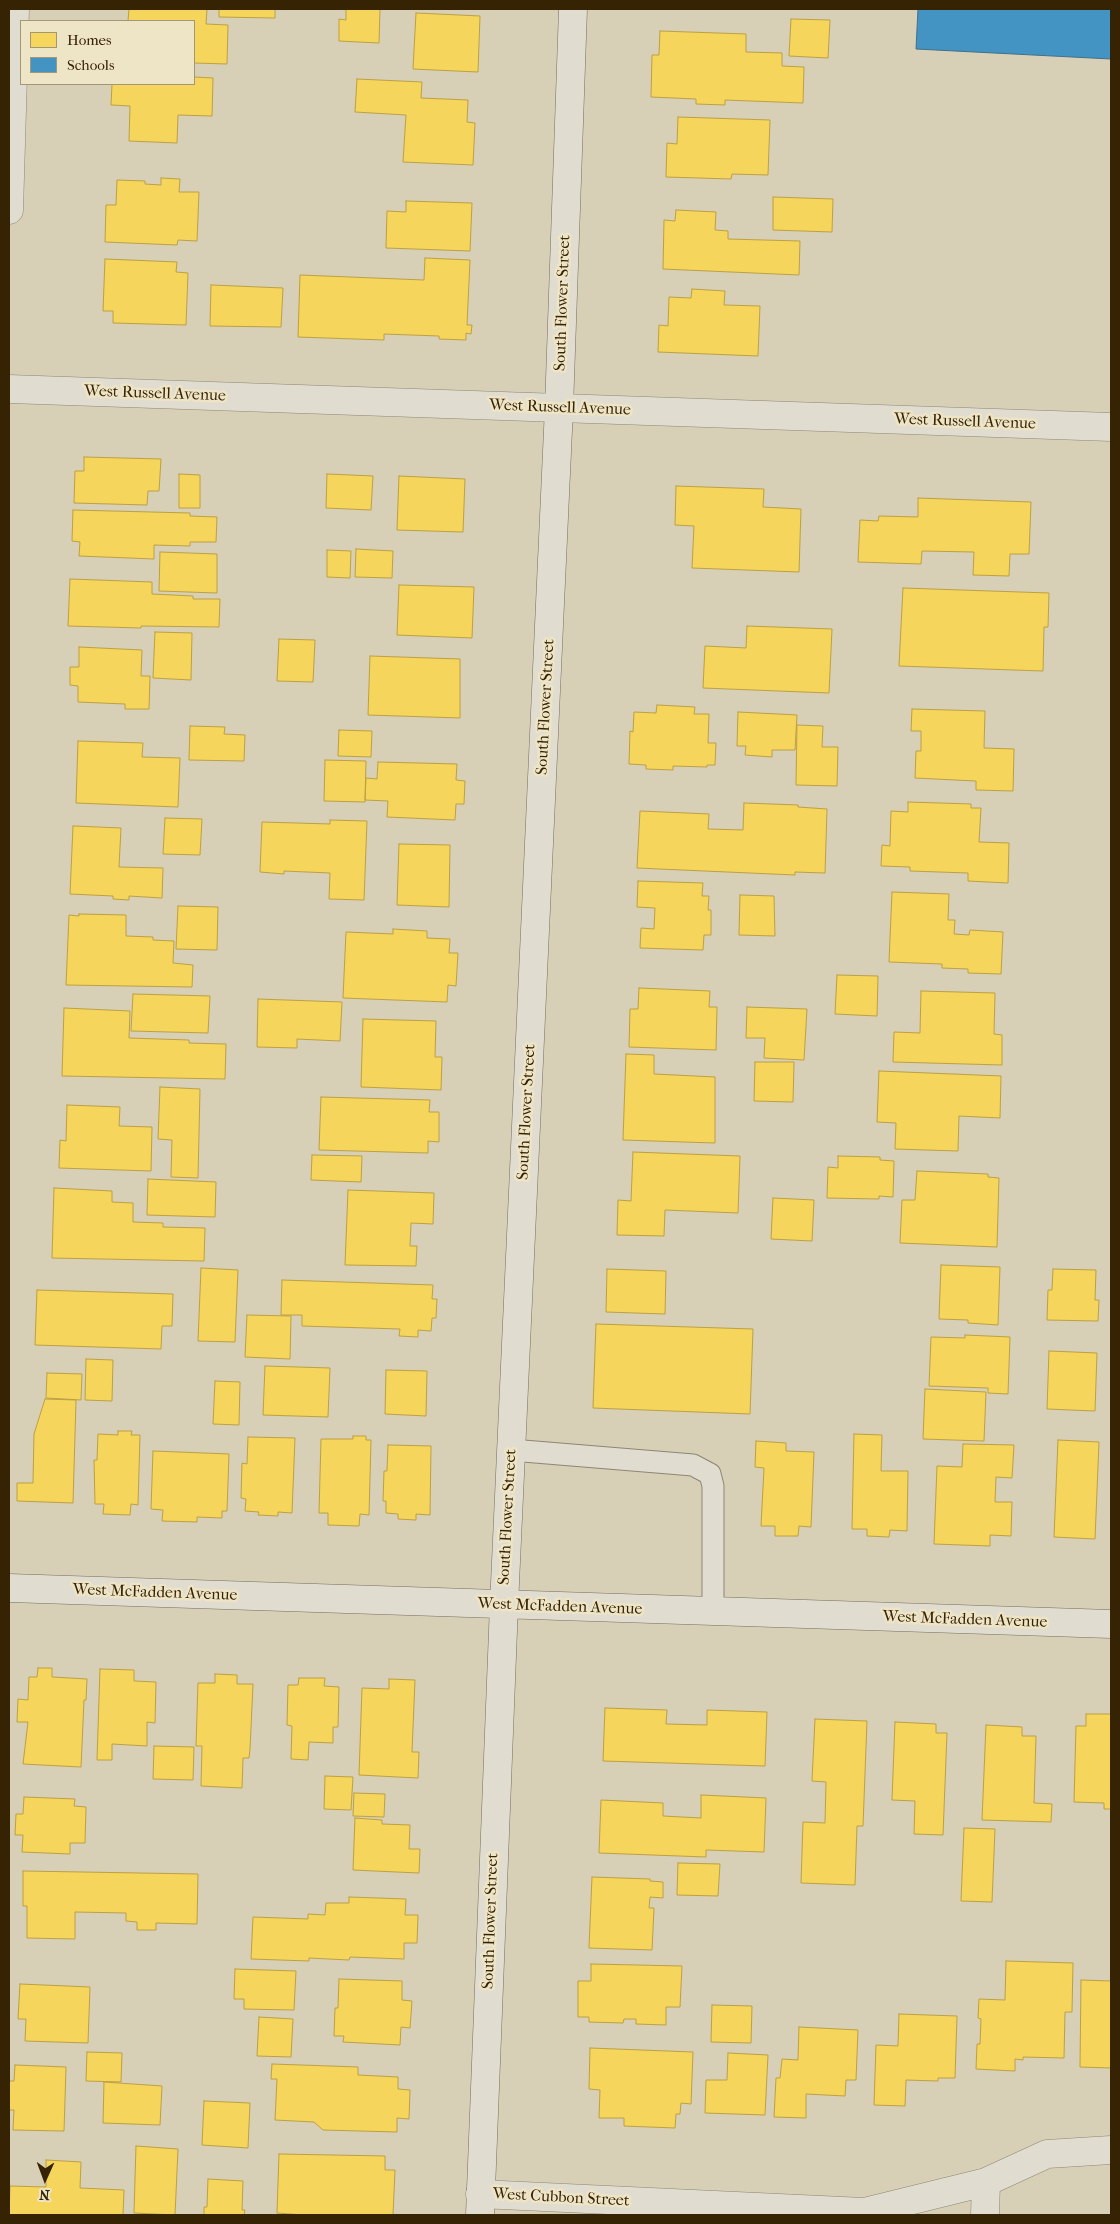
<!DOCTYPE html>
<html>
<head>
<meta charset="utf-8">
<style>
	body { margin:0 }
	#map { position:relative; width:1120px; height:2224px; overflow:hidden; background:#d7cfb6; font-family:"IM FELL French Canon",serif }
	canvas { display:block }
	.frame { position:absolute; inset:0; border:10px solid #362304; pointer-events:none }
	.legend { position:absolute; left:20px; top:20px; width:175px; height:65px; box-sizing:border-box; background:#eee4c6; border:1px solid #a49778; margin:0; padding:6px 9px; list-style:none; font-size:15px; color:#362304 }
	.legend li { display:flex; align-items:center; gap:10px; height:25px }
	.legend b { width:25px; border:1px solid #a49778 }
	.north { position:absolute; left:20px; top:2154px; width:50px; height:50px; -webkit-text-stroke:4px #eee4c6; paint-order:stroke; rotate:182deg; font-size:14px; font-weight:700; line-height:20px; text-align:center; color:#362304 }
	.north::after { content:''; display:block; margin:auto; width:18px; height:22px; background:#362304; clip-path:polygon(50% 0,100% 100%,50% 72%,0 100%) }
</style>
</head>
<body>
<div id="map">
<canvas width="1120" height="2224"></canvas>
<div class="frame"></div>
<ul class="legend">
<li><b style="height:14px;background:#f6d55c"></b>Homes</li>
<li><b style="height:14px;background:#4393c3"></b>Schools</li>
</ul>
<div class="north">N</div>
</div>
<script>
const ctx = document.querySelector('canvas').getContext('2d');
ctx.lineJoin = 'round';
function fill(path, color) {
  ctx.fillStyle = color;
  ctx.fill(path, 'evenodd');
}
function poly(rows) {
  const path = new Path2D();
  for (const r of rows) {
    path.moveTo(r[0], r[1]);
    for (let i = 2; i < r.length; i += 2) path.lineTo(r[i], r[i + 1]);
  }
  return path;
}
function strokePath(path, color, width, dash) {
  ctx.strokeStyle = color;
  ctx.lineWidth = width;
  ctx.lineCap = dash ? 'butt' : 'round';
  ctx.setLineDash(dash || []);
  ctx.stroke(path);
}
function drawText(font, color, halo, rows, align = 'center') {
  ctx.font = font + ' "IM FELL French Canon",serif';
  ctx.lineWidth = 5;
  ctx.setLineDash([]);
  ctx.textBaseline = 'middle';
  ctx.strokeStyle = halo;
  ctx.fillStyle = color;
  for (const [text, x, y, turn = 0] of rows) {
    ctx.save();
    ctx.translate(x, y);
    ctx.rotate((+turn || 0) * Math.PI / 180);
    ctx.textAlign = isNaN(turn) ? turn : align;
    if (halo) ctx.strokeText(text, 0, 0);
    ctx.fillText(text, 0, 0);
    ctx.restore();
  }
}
const homes = poly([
	[129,9,207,9,206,24,228,25,227,64,194,63,194,21,121,21,128,21,129,9],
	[219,9,275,9,275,18,219,17,219,9],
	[346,9,380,9,379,43,339,41,339,19,346,20,346,9],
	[416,13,480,16,478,72,413,69,416,13],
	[791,19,830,20,828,58,789,56,791,19],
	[660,31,746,34,746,52,782,53,782,66,804,67,803,103,725,100,725,105,696,104,696,99,651,97,652,55,659,55,660,31],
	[194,77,213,78,212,116,178,115,177,143,129,141,130,106,111,105,112,84,194,84,194,77],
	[357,79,422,82,421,98,468,100,467,122,475,123,473,165,403,162,406,115,355,112,357,79],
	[678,117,770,120,768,175,732,174,731,179,666,177,667,143,677,144,678,117],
	[161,178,180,179,179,192,199,192,197,241,178,240,177,245,105,242,106,205,116,205,117,180,145,181,145,184,161,185,161,178],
	[773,197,833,199,832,232,773,230,773,197],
	[406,201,472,203,470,251,386,248,387,211,406,212,406,201],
	[676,210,716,212,715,230,728,231,728,239,800,241,799,275,663,269,664,220,675,221,676,210],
	[425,258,470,260,467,325,472,325,471,334,466,333,466,340,439,339,439,336,384,334,384,340,298,337,300,275,424,280,425,258],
	[105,259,177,262,176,272,188,273,186,325,113,323,113,311,103,311,105,259],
	[211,285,283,288,281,327,210,326,211,285],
	[692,289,725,291,724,305,760,306,758,356,658,352,659,325,668,326,669,297,691,298,692,289],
	[84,457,161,459,159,491,148,491,147,505,74,503,75,471,84,471,84,457],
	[179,474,200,475,200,508,179,508,179,474],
	[327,474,373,476,371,510,326,508,327,474],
	[399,476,465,479,463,532,397,530,399,476],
	[676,486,764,489,763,507,801,509,799,572,692,568,694,526,675,525,676,486],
	[918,498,1031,502,1029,554,1010,554,1009,576,973,575,974,552,922,551,921,564,858,562,860,520,878,521,879,516,918,517,918,498],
	[73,510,190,513,190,516,217,517,216,542,190,542,190,546,154,545,154,559,79,556,80,542,72,541,73,510],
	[356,549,393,551,392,578,355,577,356,549],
	[327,550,351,551,350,578,327,577,327,550],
	[160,552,217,554,217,593,159,591,160,552],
	[70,579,152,582,152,594,193,596,193,599,220,599,219,627,141,626,141,628,68,626,70,579],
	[399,585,474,587,472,638,397,635,399,585],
	[903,588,1049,593,1048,627,1044,627,1043,671,899,666,903,588],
	[747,626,832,629,829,693,703,688,705,646,746,648,747,626],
	[155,632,192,633,191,680,153,678,155,632],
	[279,639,315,640,313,682,277,681,279,639],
	[79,647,142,650,141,676,150,676,149,709,125,709,125,704,78,702,78,686,70,685,70,667,79,667,79,647],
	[370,656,460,659,460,718,368,715,370,656],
	[657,705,695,707,694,714,709,714,708,743,716,743,715,765,707,765,707,767,673,766,673,770,646,769,646,765,629,764,630,731,633,732,634,712,656,713,657,705],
	[912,709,985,711,984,748,1014,749,1013,791,976,790,976,781,915,778,916,751,921,751,921,731,911,731,912,709],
	[738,712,797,715,795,750,772,750,772,757,745,755,746,746,737,746,738,712],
	[797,725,823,726,822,747,838,747,837,786,796,785,797,725],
	[190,726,225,727,224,734,245,735,244,761,189,760,190,726],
	[339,730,372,731,371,757,338,756,339,730],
	[78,741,143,743,142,757,180,758,178,807,76,803,78,741],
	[325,760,366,761,365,802,324,801,325,760],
	[378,762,457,764,456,780,465,781,464,804,456,804,455,820,387,817,388,801,365,800,366,778,377,779,378,762],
	[908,802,971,804,971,808,981,808,979,842,1009,843,1008,883,968,881,968,873,910,871,910,867,881,866,882,845,890,846,891,811,908,812,908,802],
	[744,803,798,805,798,807,827,809,825,873,795,872,795,875,637,868,640,811,709,814,708,829,743,830,744,803],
	[165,818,202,819,200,855,163,854,165,818],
	[330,820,367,821,364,900,329,899,330,873,284,871,284,874,260,872,262,822,330,824,330,820],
	[73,826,121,828,119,867,163,868,162,898,129,896,129,900,113,899,113,896,70,894,73,826],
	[399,844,450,845,449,907,397,905,399,844],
	[638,881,703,883,702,896,709,896,708,910,711,910,711,935,704,935,703,950,640,948,641,928,654,929,655,908,637,907,638,881],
	[892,892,949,894,948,920,955,920,954,934,969,935,970,930,1003,932,1001,974,968,973,968,969,942,968,942,964,889,962,892,892],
	[740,895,774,896,775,936,739,935,740,895],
	[178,906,218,907,217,950,176,949,178,906],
	[79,914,126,915,126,936,153,937,153,940,174,941,173,963,193,965,192,987,66,985,69,915,79,916,79,914],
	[393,929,427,931,427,938,450,939,449,953,458,953,456,986,448,985,447,1002,343,998,346,932,393,934,393,929],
	[837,975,878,976,877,1016,835,1014,837,975],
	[639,988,710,991,709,1007,717,1007,716,1050,629,1047,630,1009,638,1009,639,988],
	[921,991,995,993,994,1034,1002,1035,1002,1065,893,1062,894,1032,920,1033,921,991],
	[133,994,210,996,208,1033,131,1031,133,994],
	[258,999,342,1002,340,1041,297,1039,297,1048,257,1047,258,999],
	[747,1007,807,1009,804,1060,764,1058,765,1038,746,1038,747,1007],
	[64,1008,130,1011,129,1038,189,1040,189,1043,226,1044,225,1079,62,1076,64,1008],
	[363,1019,436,1021,435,1057,442,1057,441,1090,361,1087,363,1019],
	[626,1054,654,1055,654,1074,715,1077,715,1143,623,1140,626,1054],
	[755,1062,794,1062,793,1102,754,1101,755,1062],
	[879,1071,1001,1076,1000,1118,959,1116,958,1151,895,1149,896,1123,877,1122,879,1071],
	[160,1087,200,1089,198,1178,171,1177,172,1140,158,1139,160,1087],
	[321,1097,430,1100,429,1112,439,1112,439,1142,428,1141,428,1153,319,1150,321,1097],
	[67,1105,120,1107,119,1126,152,1127,151,1171,59,1168,60,1140,66,1141,67,1105],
	[633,1152,740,1156,738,1213,665,1210,664,1236,617,1235,618,1200,631,1201,633,1152],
	[312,1155,362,1156,361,1182,311,1180,312,1155],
	[838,1156,880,1157,880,1160,894,1161,893,1197,879,1196,879,1199,827,1198,828,1167,838,1168,838,1156],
	[917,1171,988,1174,988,1177,999,1178,997,1247,900,1243,902,1200,915,1200,917,1171],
	[148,1179,216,1182,215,1217,147,1215,148,1179],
	[54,1188,112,1191,112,1202,133,1203,133,1222,163,1223,163,1227,205,1228,204,1261,52,1258,54,1188],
	[348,1190,434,1193,433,1224,411,1223,410,1246,417,1246,416,1266,345,1265,348,1190],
	[773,1198,814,1200,812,1241,771,1239,773,1198],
	[941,1265,1000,1267,998,1325,968,1323,968,1320,939,1319,941,1265],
	[201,1268,238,1270,235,1342,198,1341,201,1268],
	[607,1269,666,1271,665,1314,606,1312,607,1269],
	[1053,1269,1096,1270,1095,1300,1099,1300,1098,1321,1047,1320,1048,1290,1052,1290,1053,1269],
	[282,1280,433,1285,432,1299,437,1299,436,1318,432,1318,431,1331,418,1330,418,1337,399,1336,400,1329,302,1326,302,1315,281,1315,282,1280],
	[37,1290,173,1294,172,1326,162,1326,161,1349,35,1345,37,1290],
	[247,1315,291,1316,290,1359,245,1357,247,1315],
	[596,1324,753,1329,750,1414,593,1408,596,1324],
	[965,1335,1010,1337,1008,1394,988,1393,988,1388,929,1386,931,1337,965,1338,965,1335],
	[1049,1351,1097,1353,1095,1411,1047,1409,1049,1351],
	[86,1359,113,1360,112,1401,85,1400,86,1359],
	[265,1366,330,1368,328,1417,263,1415,265,1366],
	[386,1370,427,1371,426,1416,385,1414,386,1370],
	[47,1373,82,1374,81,1400,46,1398,47,1373],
	[215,1381,240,1382,239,1425,213,1424,215,1381],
	[925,1389,986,1392,984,1441,923,1439,925,1389],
	[45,1399,76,1400,73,1503,17,1501,17,1483,33,1483,34,1434,45,1399],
	[118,1431,132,1431,131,1435,140,1435,138,1505,131,1504,130,1515,103,1514,104,1504,95,1504,94,1460,97,1460,98,1434,118,1435,118,1431],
	[854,1434,882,1435,881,1471,908,1471,907,1531,890,1530,889,1537,867,1536,867,1529,852,1529,854,1434],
	[353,1436,366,1436,366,1440,371,1440,369,1515,360,1514,359,1526,328,1525,328,1513,319,1513,321,1439,353,1439,353,1436],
	[248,1437,295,1438,292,1513,278,1512,278,1516,258,1515,259,1512,245,1511,246,1499,241,1498,242,1463,247,1464,248,1437],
	[1058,1440,1099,1442,1095,1539,1054,1537,1058,1440],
	[756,1441,786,1443,786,1451,814,1452,811,1527,799,1526,798,1536,775,1536,775,1526,761,1526,764,1468,755,1467,756,1441],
	[963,1444,1014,1445,1012,1478,996,1477,995,1502,1012,1502,1011,1536,990,1535,990,1546,934,1544,937,1466,962,1467,963,1444],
	[388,1445,431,1446,430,1515,416,1514,416,1520,398,1519,398,1514,386,1513,386,1501,383,1501,384,1471,387,1471,388,1445],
	[153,1451,229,1454,227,1511,222,1511,222,1518,197,1517,197,1522,162,1521,163,1510,151,1509,153,1451],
	[38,1668,52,1668,52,1677,87,1679,86,1700,84,1700,81,1767,23,1764,28,1722,17,1722,18,1699,28,1700,29,1677,37,1677,38,1668],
	[100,1669,134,1670,134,1681,156,1682,155,1723,147,1722,147,1746,112,1744,112,1760,97,1760,100,1669],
	[215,1674,237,1675,237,1684,253,1684,250,1749,249,1758,243,1758,242,1788,201,1786,202,1746,196,1746,198,1683,215,1683,215,1674],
	[299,1678,325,1678,324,1686,339,1687,338,1727,333,1727,333,1743,309,1742,308,1760,291,1759,292,1726,287,1725,288,1685,298,1685,299,1678],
	[389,1679,415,1680,412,1752,419,1752,418,1778,359,1775,362,1688,389,1689,389,1679],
	[605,1708,667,1710,666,1724,707,1725,707,1710,767,1712,765,1766,603,1761,605,1708],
	[1086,1714,1111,1714,1111,1809,1104,1809,1104,1803,1074,1802,1076,1726,1086,1726,1086,1714],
	[815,1719,867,1721,863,1826,857,1826,855,1885,801,1883,803,1822,825,1823,826,1782,812,1781,815,1719],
	[895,1722,936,1724,936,1733,947,1733,943,1835,914,1834,915,1801,892,1800,895,1722],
	[986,1725,1022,1727,1022,1736,1036,1736,1034,1803,1052,1804,1051,1822,982,1820,986,1725],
	[154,1746,194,1747,193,1780,153,1779,154,1746],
	[325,1776,353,1777,351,1810,324,1809,325,1776],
	[354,1793,385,1794,384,1817,353,1816,354,1793],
	[701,1795,766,1798,764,1852,706,1850,706,1857,599,1853,601,1800,663,1803,663,1816,701,1818,701,1795],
	[24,1797,75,1799,74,1806,86,1807,85,1843,70,1843,70,1854,22,1852,23,1835,15,1835,16,1814,23,1814,24,1797],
	[355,1818,382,1820,382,1824,410,1825,409,1849,420,1849,419,1873,353,1870,355,1818],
	[964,1828,995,1829,992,1902,961,1901,964,1828],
	[678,1863,720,1864,718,1896,677,1895,678,1863],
	[23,1871,198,1874,197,1924,156,1923,156,1930,137,1930,137,1922,126,1921,126,1913,75,1912,75,1939,27,1938,27,1906,23,1906,23,1871],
	[592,1877,650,1879,650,1881,663,1882,663,1898,650,1897,649,1908,654,1908,652,1950,589,1948,592,1877],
	[349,1897,406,1899,405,1915,418,1915,417,1943,404,1943,404,1959,350,1957,349,1960,309,1958,309,1961,251,1959,253,1917,308,1919,308,1914,325,1915,326,1903,349,1903,349,1897],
	[1006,1961,1073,1963,1072,2012,1065,2012,1064,2058,1023,2057,1023,2060,1015,2059,1015,2071,976,2069,977,2044,980,2044,981,2019,978,2018,979,1999,1005,2000,1006,1961],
	[591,1964,682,1966,680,2007,666,2007,666,2025,636,2024,636,2019,624,2019,623,2023,589,2022,589,2017,578,2017,578,1981,591,1981,591,1964],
	[235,1969,296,1971,294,2010,244,2009,244,1999,234,1999,235,1969],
	[339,1979,402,1981,402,2000,412,2001,410,2028,401,2027,400,2045,343,2042,344,2036,334,2036,335,2008,338,2008,339,1979],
	[1081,1980,1111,1981,1111,2068,1080,2067,1081,1980],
	[20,1984,90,1987,88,2043,25,2041,26,2019,18,2019,20,1984],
	[712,2005,752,2006,751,2043,711,2042,712,2005],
	[899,2014,957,2016,955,2078,938,2078,938,2081,906,2080,905,2106,874,2105,876,2045,898,2046,899,2014],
	[259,2017,293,2019,291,2057,257,2056,259,2017],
	[799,2027,858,2030,856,2080,846,2080,845,2096,806,2094,806,2118,774,2117,776,2078,780,2078,782,2059,798,2060,799,2027],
	[590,2048,693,2052,691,2104,681,2103,680,2114,676,2114,675,2128,624,2126,624,2118,599,2118,600,2090,589,2089,590,2048],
	[87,2052,122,2053,121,2082,86,2081,87,2052],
	[728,2053,768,2055,765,2115,705,2113,706,2080,727,2080,728,2053],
	[272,2064,358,2067,358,2075,398,2077,398,2089,410,2090,409,2119,397,2118,397,2132,323,2130,314,2122,275,2120,277,2079,271,2079,272,2064],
	[15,2065,66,2067,64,2131,13,2130,14,2110,9,2110,9,2081,14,2081,15,2065],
	[104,2082,162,2086,160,2125,103,2123,104,2082],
	[204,2101,250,2103,248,2148,202,2145,204,2101],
	[136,2146,178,2149,175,2215,134,2213,136,2146],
	[279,2154,385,2156,385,2170,395,2170,393,2215,304,2215,277,2213,279,2154],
	[46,2160,81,2162,80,2188,124,2190,123,2215,9,2215,10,2186,46,2187,46,2160],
	[208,2179,243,2181,242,2210,245,2210,244,2215,204,2215,204,2207,207,2207,208,2179]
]);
fill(homes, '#f6d55c');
strokePath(homes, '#bca042', 1);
const schools = poly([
	[918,9,1111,9,1111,59,916,49,918,9]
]);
fill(schools, '#4393c3');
strokePath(schools, '#3f718a', 1);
const lane = poly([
	[511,1450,693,1465,710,1474,713,1486,713,1612]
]);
const street = poly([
	[9,210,15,9],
	[9,389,1111,427],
	[480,2194,864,2212,986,2182,1047,2154,1111,2150],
	[985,2215,986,2182]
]);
const secondary = poly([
	[9,1588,1111,1624],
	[480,2215,504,1605,559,408,573,9]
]);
strokePath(lane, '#8d8674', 23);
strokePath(street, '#8d8674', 29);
strokePath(secondary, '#766e5d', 29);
strokePath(lane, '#e0dccf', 21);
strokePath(street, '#e0dccf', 28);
strokePath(secondary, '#e0dccf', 28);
drawText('16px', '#362304', '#eee4c6', [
	["South Flower Street",563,303,-88],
	["West Russell Avenue",155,394,2],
	["West Russell Avenue",560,408,2],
	["West Russell Avenue",965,422,2],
	["South Flower Street",546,707,-87],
	["South Flower Street",527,1112,-87],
	["South Flower Street",508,1517,-87],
	["West McFadden Avenue",155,1593,2],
	["West McFadden Avenue",560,1607,2],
	["West McFadden Avenue",965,1620,2],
	["South Flower Street",491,1921,-88],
	["West Cubbon Street",561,2198,3]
]);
</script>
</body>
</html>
